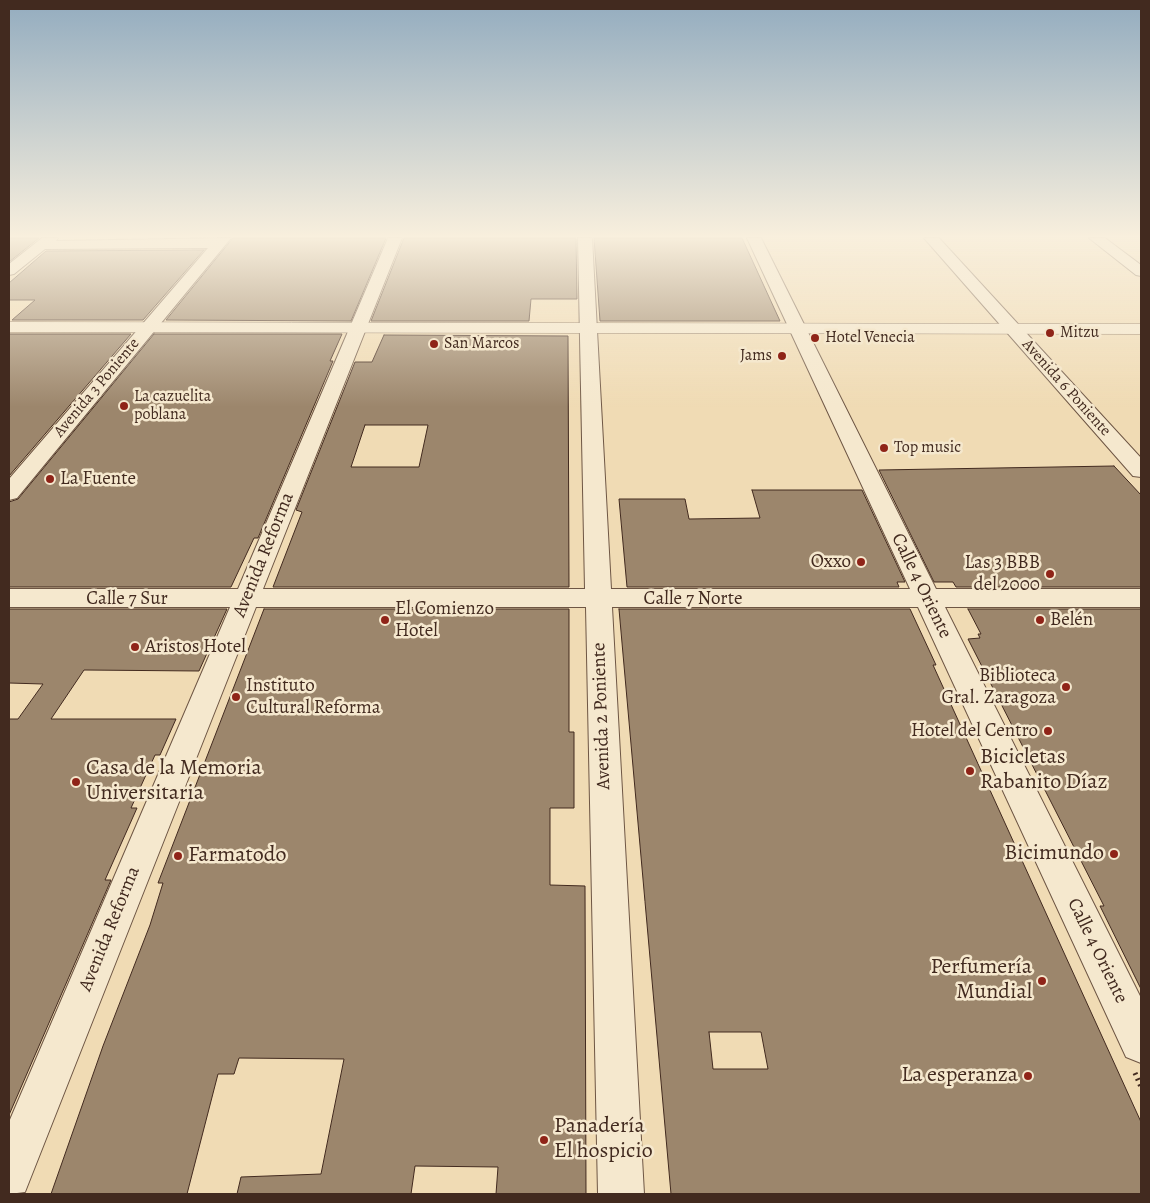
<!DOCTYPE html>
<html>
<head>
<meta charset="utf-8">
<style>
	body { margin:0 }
	#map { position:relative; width:1150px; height:1203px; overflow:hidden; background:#f0dbb4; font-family:Alegreya,serif }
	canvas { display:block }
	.frame { position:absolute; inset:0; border:10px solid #422a1f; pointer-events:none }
</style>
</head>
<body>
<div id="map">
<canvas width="1150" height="1203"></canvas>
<div class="frame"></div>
</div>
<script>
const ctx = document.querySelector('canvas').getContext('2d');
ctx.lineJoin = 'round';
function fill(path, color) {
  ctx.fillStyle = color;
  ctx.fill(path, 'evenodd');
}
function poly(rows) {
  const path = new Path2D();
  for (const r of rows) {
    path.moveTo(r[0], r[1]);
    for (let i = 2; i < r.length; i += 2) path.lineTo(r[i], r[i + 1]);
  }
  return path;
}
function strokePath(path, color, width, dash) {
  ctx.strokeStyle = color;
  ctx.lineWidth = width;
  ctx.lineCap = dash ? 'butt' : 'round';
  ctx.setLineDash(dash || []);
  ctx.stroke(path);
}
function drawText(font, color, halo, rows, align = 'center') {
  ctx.font = font + ' Alegreya,serif';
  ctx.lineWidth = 5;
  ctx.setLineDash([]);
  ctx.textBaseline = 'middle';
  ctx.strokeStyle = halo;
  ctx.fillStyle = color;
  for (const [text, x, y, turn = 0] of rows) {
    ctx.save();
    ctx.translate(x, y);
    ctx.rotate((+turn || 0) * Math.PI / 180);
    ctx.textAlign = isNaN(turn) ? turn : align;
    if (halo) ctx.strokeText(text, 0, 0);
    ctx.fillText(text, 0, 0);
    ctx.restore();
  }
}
const building = poly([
	[9,238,39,238,9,262,9,238],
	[233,238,386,238,351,321,166,320,233,238],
	[404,238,576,238,577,299,531,299,529,321,371,321,404,238],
	[594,238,742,238,780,321,600,321,594,238],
	[204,250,143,320,12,320,35,300,9,300,9,283,46,251,204,250],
	[9,334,131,334,9,476,9,334],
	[154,334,342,334,330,361,333,361,258,538,254,538,231,587,9,587,9,502,18,499,154,334],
	[384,335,568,336,569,587,273,587,302,512,296,510,355,362,372,362,384,335],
	[365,425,428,425,419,467,351,467,365,425],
	[1114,466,1141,495,1141,587,956,587,953,582,934,582,879,470,1114,466],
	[752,490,862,490,905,582,897,582,899,587,627,587,619,499,685,499,689,519,760,518,752,490],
	[9,609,227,609,199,671,84,670,51,719,176,719,160,755,155,755,131,808,137,808,105,880,111,880,9,1115,9,719,18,719,43,684,9,683,9,609],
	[264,609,569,609,569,732,574,732,574,808,550,808,550,885,585,886,586,1194,496,1194,498,1167,415,1166,411,1194,237,1194,241,1177,321,1174,344,1059,239,1058,234,1074,218,1074,187,1194,51,1194,103,1046,150,925,163,883,158,883,264,609],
	[619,609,910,609,936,665,933,665,989,788,1141,1122,1141,1194,671,1194,619,609],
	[709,1032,761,1032,768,1069,713,1069,709,1032],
	[968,609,1141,609,1141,989,1100,906,1104,906,968,639,980,638,978,634,981,634,968,609]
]);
fill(building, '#9c866c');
strokePath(building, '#422a1f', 1);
const minor = poly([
	[42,238,58,238,56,241,231,238,17,498,9,500,9,479,208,248,45,249,14,274,9,275,9,264,42,238],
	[388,238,402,238,263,589,585,589,578,238,592,238,611,589,910,589,747,238,761,238,936,589,1141,589,1141,607,945,607,1141,998,1141,1063,1126,1057,918,607,612,607,644,1194,598,1194,586,607,256,607,25,1192,9,1194,9,1122,230,607,9,607,9,589,238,589,388,238],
	[924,238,939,238,1141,458,1141,477,1133,476,924,238],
	[1089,238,1105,238,1141,265,1141,276,1136,275,1089,238]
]);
const tertiary = poly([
	[9,322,1141,324,1141,334,9,332,9,322]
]);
strokePath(minor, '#6e5644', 2);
strokePath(tertiary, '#6e5644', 1);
strokePath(poly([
	[1135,1073,1141,1087]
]), '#422a1f', 5, [2, 4]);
fill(minor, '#f5e8ce');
fill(tertiary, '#f5e8ce');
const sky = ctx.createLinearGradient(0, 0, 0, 407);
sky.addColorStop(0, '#93acbf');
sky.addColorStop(0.58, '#f8efdd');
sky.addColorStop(1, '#f8efdd00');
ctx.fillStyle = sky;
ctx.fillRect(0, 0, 1150, 407);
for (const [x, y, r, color] of [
	[1050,333,5,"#8f2418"],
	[815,338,5,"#8f2418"],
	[434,344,5,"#8f2418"],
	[782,356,5,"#8f2418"],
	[124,406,5,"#8f2418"],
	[884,448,5,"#8f2418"],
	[50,479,5,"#8f2418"],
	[861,562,5,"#8f2418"],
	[1050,574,5,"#8f2418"],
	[385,620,5,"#8f2418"],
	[1040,620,5,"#8f2418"],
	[135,647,5,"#8f2418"],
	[1066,687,5,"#8f2418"],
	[236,697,5,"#8f2418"],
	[1048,731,5,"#8f2418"],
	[970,771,5,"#8f2418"],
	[76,782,5,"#8f2418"],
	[1114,854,5,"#8f2418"],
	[178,856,5,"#8f2418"],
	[1042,981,5,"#8f2418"],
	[1028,1076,5,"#8f2418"],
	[544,1140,5,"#8f2418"]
]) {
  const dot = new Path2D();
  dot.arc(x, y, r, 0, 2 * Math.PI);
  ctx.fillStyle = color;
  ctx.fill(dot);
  strokePath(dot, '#f5e8ce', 2);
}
drawText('16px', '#422a1f', '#f5e8ce', [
	["Mitzu",1060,333],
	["Hotel Venecia",825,338],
	["San Marcos",444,344],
	["Jams",772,356,"right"],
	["La cazuelita",134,397],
	["poblana",134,415],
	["Top music",894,448]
], 'left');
drawText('16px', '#422a1f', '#f5e8ce', [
	["Avenida 3 Poniente",97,388,-50],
	["Avenida 6 Poniente",1066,388,48]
]);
drawText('19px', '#422a1f', '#f5e8ce', [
	["La Fuente",60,479],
	["Oxxo",851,562,"right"],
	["Las 3 BBB",1040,563,"right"],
	["del 2000",1040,585,"right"],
	["El Comienzo",395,609],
	["Hotel",395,631],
	["Belén",1050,620],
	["Aristos Hotel",145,647],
	["Biblioteca",1056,676,"right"],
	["Gral. Zaragoza",1056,698,"right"],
	["Instituto",246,686],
	["Cultural Reforma",246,708],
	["Hotel del Centro",1038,731,"right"]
], 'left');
drawText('19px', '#422a1f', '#f5e8ce', [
	["Avenida Reforma",264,555,-68],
	["Calle 4 Oriente",921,586,64],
	["Calle 7 Sur",127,599],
	["Calle 7 Norte",693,599],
	["Avenida 2 Poniente",602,716,-92],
	["Avenida Reforma",110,929,-68],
	["Calle 4 Oriente",1097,951,64]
]);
drawText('22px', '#422a1f', '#f5e8ce', [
	["Bicicletas",980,758],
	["Rabanito Díaz",980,783],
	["Casa de la Memoria",86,769],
	["Universitaria",86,794],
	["Bicimundo",1104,854,"right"],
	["Farmatodo",188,856],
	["Perfumería",1032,968,"right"],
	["Mundial",1032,993,"right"],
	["La esperanza",1018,1076,"right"],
	["Panadería",554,1127],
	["El hospicio",554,1152]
], 'left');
</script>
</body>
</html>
